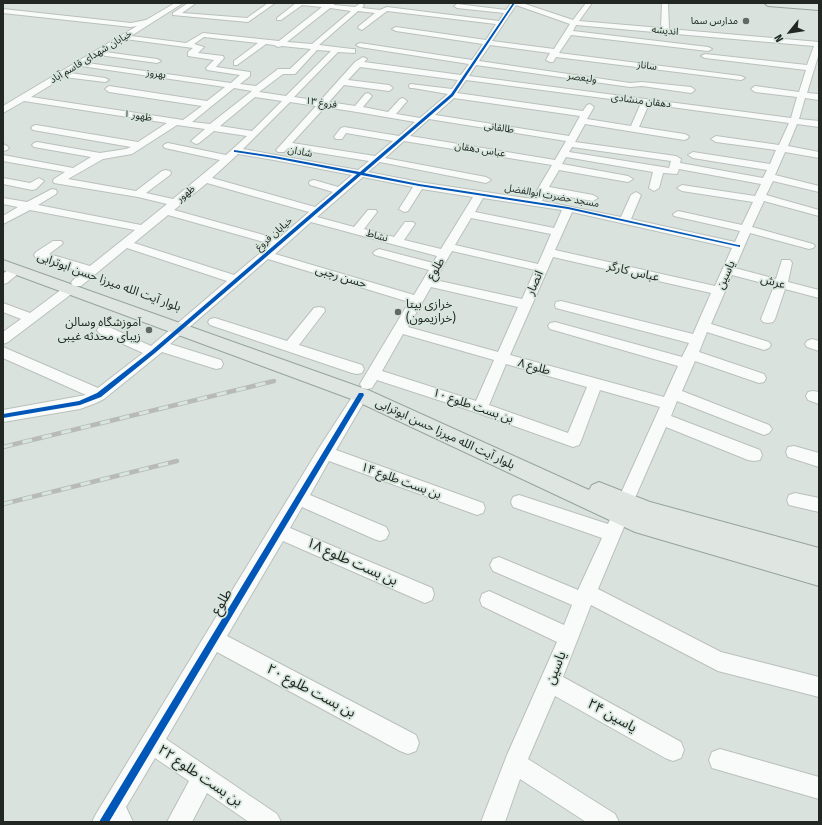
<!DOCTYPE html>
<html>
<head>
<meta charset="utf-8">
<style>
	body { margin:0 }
	#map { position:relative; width:822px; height:825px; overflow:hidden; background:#dae2dd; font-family:"Fira Sans Condensed",sans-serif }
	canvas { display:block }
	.frame { position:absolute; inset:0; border:4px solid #222723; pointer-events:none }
	.north { position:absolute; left:770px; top:12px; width:40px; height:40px; -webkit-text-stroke:3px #d7e6dc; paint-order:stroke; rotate:240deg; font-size:11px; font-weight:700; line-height:16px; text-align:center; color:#222723 }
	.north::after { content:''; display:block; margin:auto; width:14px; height:18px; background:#222723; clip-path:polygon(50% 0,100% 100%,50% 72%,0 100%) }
</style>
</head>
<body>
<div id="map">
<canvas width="822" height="825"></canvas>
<div class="frame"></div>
<div class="north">N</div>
</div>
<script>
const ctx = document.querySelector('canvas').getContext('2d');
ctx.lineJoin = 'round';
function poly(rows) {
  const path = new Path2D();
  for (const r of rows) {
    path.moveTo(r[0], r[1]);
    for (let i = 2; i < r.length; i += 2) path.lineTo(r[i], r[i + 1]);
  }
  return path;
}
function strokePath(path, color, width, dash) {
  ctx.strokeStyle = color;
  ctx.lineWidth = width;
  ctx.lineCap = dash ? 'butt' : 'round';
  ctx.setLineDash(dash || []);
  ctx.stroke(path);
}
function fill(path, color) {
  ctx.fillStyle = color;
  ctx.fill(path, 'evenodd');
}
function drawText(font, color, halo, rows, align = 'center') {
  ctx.font = font + ' "Fira Sans Condensed","Noto Sans Arabic",sans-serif';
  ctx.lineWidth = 3.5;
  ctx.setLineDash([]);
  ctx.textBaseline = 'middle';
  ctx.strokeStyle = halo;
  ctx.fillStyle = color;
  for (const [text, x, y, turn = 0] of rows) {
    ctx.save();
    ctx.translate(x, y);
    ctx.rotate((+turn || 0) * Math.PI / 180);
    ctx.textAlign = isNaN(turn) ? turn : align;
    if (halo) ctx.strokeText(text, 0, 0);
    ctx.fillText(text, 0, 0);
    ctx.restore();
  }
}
const minor = poly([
	[175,3,183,3,131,36,186,43,203,33,279,41,322,7,302,5,281,20,277,20,277,18,296,3,335,3,334,5,355,7,361,3,364,5,362,8,380,10,387,7,499,21,504,13,457,8,454,6,457,4,506,10,511,3,522,3,573,20,586,3,592,3,579,21,661,28,662,3,668,3,669,29,819,42,819,53,807,93,819,94,819,100,805,98,799,119,819,121,819,127,797,124,788,146,819,152,819,158,785,152,775,175,819,186,819,192,773,181,766,195,819,210,819,216,764,201,752,227,813,244,815,246,813,248,809,249,750,233,735,268,776,279,782,260,790,260,792,263,788,282,819,290,819,298,785,289,775,319,773,322,768,323,763,322,761,319,774,286,732,275,711,324,769,342,771,345,769,348,764,350,707,332,699,352,764,374,766,378,764,382,759,383,695,361,682,391,769,425,772,429,769,433,764,435,677,401,671,416,760,450,762,455,760,460,754,461,748,460,666,427,631,507,625,509,619,507,617,502,660,407,600,390,581,441,579,445,573,447,475,412,377,380,372,388,367,389,362,388,360,384,409,302,268,259,170,344,221,360,223,364,221,368,216,369,162,352,104,399,96,403,80,409,3,422,3,410,86,395,3,358,3,347,98,388,143,353,99,333,97,330,99,327,104,325,109,327,151,346,227,281,127,248,81,286,74,286,76,289,74,292,8,342,3,344,3,332,21,319,3,312,3,303,30,313,66,286,73,286,71,283,73,280,83,272,36,258,34,255,36,252,53,241,61,241,63,243,61,245,49,254,90,266,135,230,30,210,3,224,3,216,18,207,3,204,3,198,27,202,52,189,56,190,57,192,56,194,38,205,141,225,167,204,138,197,54,183,53,181,54,179,65,172,3,161,3,155,73,168,91,157,34,147,32,145,34,143,37,142,100,153,126,149,131,147,33,130,31,128,33,126,36,125,138,142,167,123,24,101,3,113,3,106,137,26,131,27,3,13,3,9,131,23,146,20,175,3],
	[516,5,570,24,554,49,492,41,516,5],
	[330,8,351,11,312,44,287,42,330,8],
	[358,11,375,13,359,26,358,28,362,30,387,11,496,24,486,40,396,27,392,29,396,31,483,44,472,60,360,43,356,45,360,47,469,64,461,75,364,62,367,59,363,57,355,62,320,101,294,97,338,52,355,53,355,49,352,49,319,45,358,11],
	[576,25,665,33,814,46,807,65,705,54,701,56,705,58,806,70,799,92,755,86,751,89,755,92,797,97,791,118,469,76,476,65,630,87,642,86,691,93,695,90,691,87,642,82,630,83,479,61,490,45,550,53,546,60,550,62,553,62,556,57,741,80,745,78,741,76,559,53,571,35,708,51,712,49,708,47,573,31,576,25],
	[204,37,258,43,234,61,234,65,237,65,266,44,274,45,278,47,282,46,311,49,290,69,278,69,256,86,240,84,250,76,250,72,216,67,224,58,223,56,198,53,204,47,194,44,204,37],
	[125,39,193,48,188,52,188,56,214,60,206,68,207,70,240,75,231,83,87,63,99,55,157,63,161,61,157,59,105,52,125,39],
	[317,50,331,51,286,96,259,92,283,74,295,74,317,50],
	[81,66,225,87,207,101,109,86,105,89,109,92,202,106,183,120,31,97,64,77,105,82,109,80,105,78,70,73,81,66],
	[360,67,458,80,452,89,410,84,409,86,410,88,413,88,448,94,420,118,396,114,407,101,403,98,400,99,388,112,363,107,372,96,368,93,365,94,355,106,329,102,344,85,389,91,393,88,389,85,348,80,360,67],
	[466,80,641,103,631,126,587,119,594,107,590,104,587,105,583,111,457,93,466,80],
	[234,88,252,91,210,124,192,122,234,88],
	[255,97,282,101,252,131,220,126,255,97],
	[454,98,580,116,569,136,435,115,454,98],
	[290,102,316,106,278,148,276,150,278,152,284,152,288,148,369,161,358,170,243,149,290,102],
	[649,104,789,123,779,145,716,136,711,139,716,142,776,150,770,164,693,152,688,155,693,158,767,170,763,178,680,163,681,159,676,156,575,142,585,124,684,140,687,139,689,137,687,135,684,134,639,127,649,104],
	[325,107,357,112,415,122,399,136,344,127,341,128,334,137,336,139,342,139,346,133,393,141,375,156,292,143,325,107],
	[429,119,566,141,555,160,410,136,429,119],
	[177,125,205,129,191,141,196,144,199,143,214,131,247,136,226,155,168,143,165,144,163,146,165,148,220,160,173,199,146,193,170,175,171,173,170,171,166,170,162,171,136,191,68,179,103,159,132,154,177,125],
	[404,141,552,165,532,199,419,182,368,172,380,162,486,183,491,180,486,177,385,158,404,141],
	[572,147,671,161,669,168,569,152,572,147],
	[238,154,274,160,352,175,338,187,314,180,310,181,309,183,310,185,333,192,315,207,212,178,238,154],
	[566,157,653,172,649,188,654,191,659,188,663,173,677,174,679,169,761,184,755,196,682,185,677,188,682,191,753,202,742,225,678,211,673,214,674,216,740,231,735,242,631,219,641,195,636,192,631,195,621,217,542,201,546,193,593,201,598,198,593,195,549,187,559,170,628,182,633,179,628,176,562,164,566,157],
	[363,177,413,187,399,209,404,212,408,211,422,189,473,197,441,249,404,240,415,224,413,222,405,222,394,237,364,229,377,212,376,210,368,210,354,227,317,217,363,177],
	[207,183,309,212,278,239,174,210,207,183],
	[483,198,535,206,562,210,554,228,475,212,483,198],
	[572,212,732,248,715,286,555,250,572,212],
	[168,215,271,244,234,275,134,243,168,215],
	[471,218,551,234,538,264,455,245,471,218],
	[311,222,392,244,437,256,433,263,379,249,375,251,373,253,375,255,429,270,414,295,275,254,311,222],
	[452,251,535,270,522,299,435,280,452,251],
	[553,257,711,293,693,334,561,301,556,302,555,305,556,308,689,343,682,357,555,322,550,323,548,326,550,329,678,366,664,397,510,355,553,257],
	[431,287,518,307,498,352,408,327,431,287],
	[403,334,494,360,476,401,382,371,403,334],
	[506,364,587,387,568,433,489,405,506,364],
	[188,3,196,3,182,13,247,18,268,3,275,3,248,22,173,15,173,13,188,3],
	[3,144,7,146,9,148,7,150,3,151,3,144],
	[3,178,30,183,39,178,44,181,36,189,32,190,3,184,3,178],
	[15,266,19,267,21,270,19,273,7,283,3,284,3,274,11,267,15,266],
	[319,307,324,308,325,311,299,345,362,365,364,369,362,373,357,374,352,373,210,325,208,322,210,319,215,318,287,341,314,308,319,307],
	[812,339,819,341,819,351,807,347,805,344,807,341,812,339],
	[361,390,366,391,368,395,336,450,483,503,485,508,483,513,477,515,329,461,310,495,386,527,389,533,386,539,380,541,374,539,302,507,290,528,432,588,434,594,432,600,425,603,418,600,283,541,227,636,416,735,419,743,416,751,408,754,400,751,217,652,166,739,277,814,281,822,249,822,207,793,192,822,167,822,189,781,155,758,126,807,133,822,92,822,96,814,319,448,356,391,361,390],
	[813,391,819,392,819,404,808,400,806,396,808,392,813,391],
	[794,446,819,453,819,467,788,457,786,452,788,447,794,446],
	[795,493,819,498,819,512,789,505,787,500,789,495,795,493],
	[519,495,608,524,614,510,620,508,626,510,629,515,598,589,721,652,819,677,819,697,718,671,591,605,563,677,681,742,684,750,681,758,673,761,665,758,555,696,528,759,615,814,619,822,586,822,520,779,505,822,481,822,507,755,557,642,482,606,480,600,482,594,489,591,564,625,572,605,493,571,490,565,493,559,499,557,578,590,602,538,513,507,511,502,513,497,519,495],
	[720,749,819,777,819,799,712,768,709,760,712,752,720,749]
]);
const major = poly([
	[764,3,819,4,819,10,768,6,764,3],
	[3,260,368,390,589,490,592,485,599,482,650,502,819,548,819,586,635,532,354,400,3,270,3,260]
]);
strokePath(minor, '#bac0bc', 2);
strokePath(major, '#96a49c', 2);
fill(minor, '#f9fbfa');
fill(major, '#dfe6e2');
const rail = poly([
	[3,447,274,381],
	[3,504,177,461]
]);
strokePath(rail, '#b8bab8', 4.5);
strokePath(rail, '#d7e6dc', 3, [10]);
fill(poly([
	[513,3,515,3,453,96,364,173,419,184,568,207,738,245,740,245,740,247,568,209,419,186,361,175,155,353,101,397,80,405,3,418,3,414,79,401,97,393,151,351,357,174,274,158,235,152,234,152,234,150,274,156,360,172,451,94,513,3],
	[359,393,363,393,364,395,109,822,99,822,359,393]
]), '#0057b8');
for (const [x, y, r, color] of [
	[746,21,4,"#626864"],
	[398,312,4,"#626864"],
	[149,330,4,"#626864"]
]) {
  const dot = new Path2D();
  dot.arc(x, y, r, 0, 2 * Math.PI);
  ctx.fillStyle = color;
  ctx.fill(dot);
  strokePath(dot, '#d7e6dc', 1.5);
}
drawText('10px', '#222723', '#d7e6dc', [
	["مدارس سما",738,21]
], 'right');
drawText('10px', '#222723', '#d7e6dc', [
	["اندیشه",665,31,5],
	["خیابان شهدای قاسم آباد",91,57,-31],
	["ساناز",647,66,7],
	["بهروز",156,74,8],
	["ولیعصر",582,78,8],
	["دهقان منشادی",641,101,7],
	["فروغ ۱۳",321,103,8],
	["ظهور ۱",138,116,9],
	["طالقانی",499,128,9],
	["عباس دهقان",480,150,9],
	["شادان",300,152,11],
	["ظهور",186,194,-39],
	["مسجد حضرت ابوالفضل",552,196,10],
	["خیابان فروغ",274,234,-41],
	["نشاط",377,236,15]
]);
drawText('12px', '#222723', '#d7e6dc', [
	["طلوع",436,269,-59],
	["عباس کارگر",633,272,13],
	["یاسین",726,275,-66],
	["حسن رجبی",341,277,17],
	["بلوار آیت الله میرزا حسن ابوترابی",109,282,20],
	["عرش",773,282,15],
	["انصار",535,283,-66],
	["طلوع ۸",534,367,16],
	["بن بست طلوع ۱۰",473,406,19],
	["بلوار آیت الله میرزا حسن ابوترابی",445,434,25],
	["بن بست طلوع ۱۴",401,481,20]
]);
drawText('12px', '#222723', '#d7e6dc', [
	["خرازی بیتا",406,305],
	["(خرازیمون)",406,319],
	["آموزشگاه وسالن",141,323,"right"],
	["زیبای محدثه غیبی",141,337,"right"]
], 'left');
drawText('14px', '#222723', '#d7e6dc', [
	["بن بست طلوع ۱۸",352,562,24],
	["طلوع",222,602,-59],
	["یاسین",556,668,-68],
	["بن بست طلوع ۲۰",311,691,28],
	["یاسین ۲۴",612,716,29],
	["بن بست طلوع ۲۲",200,776,34]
]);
</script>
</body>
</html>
